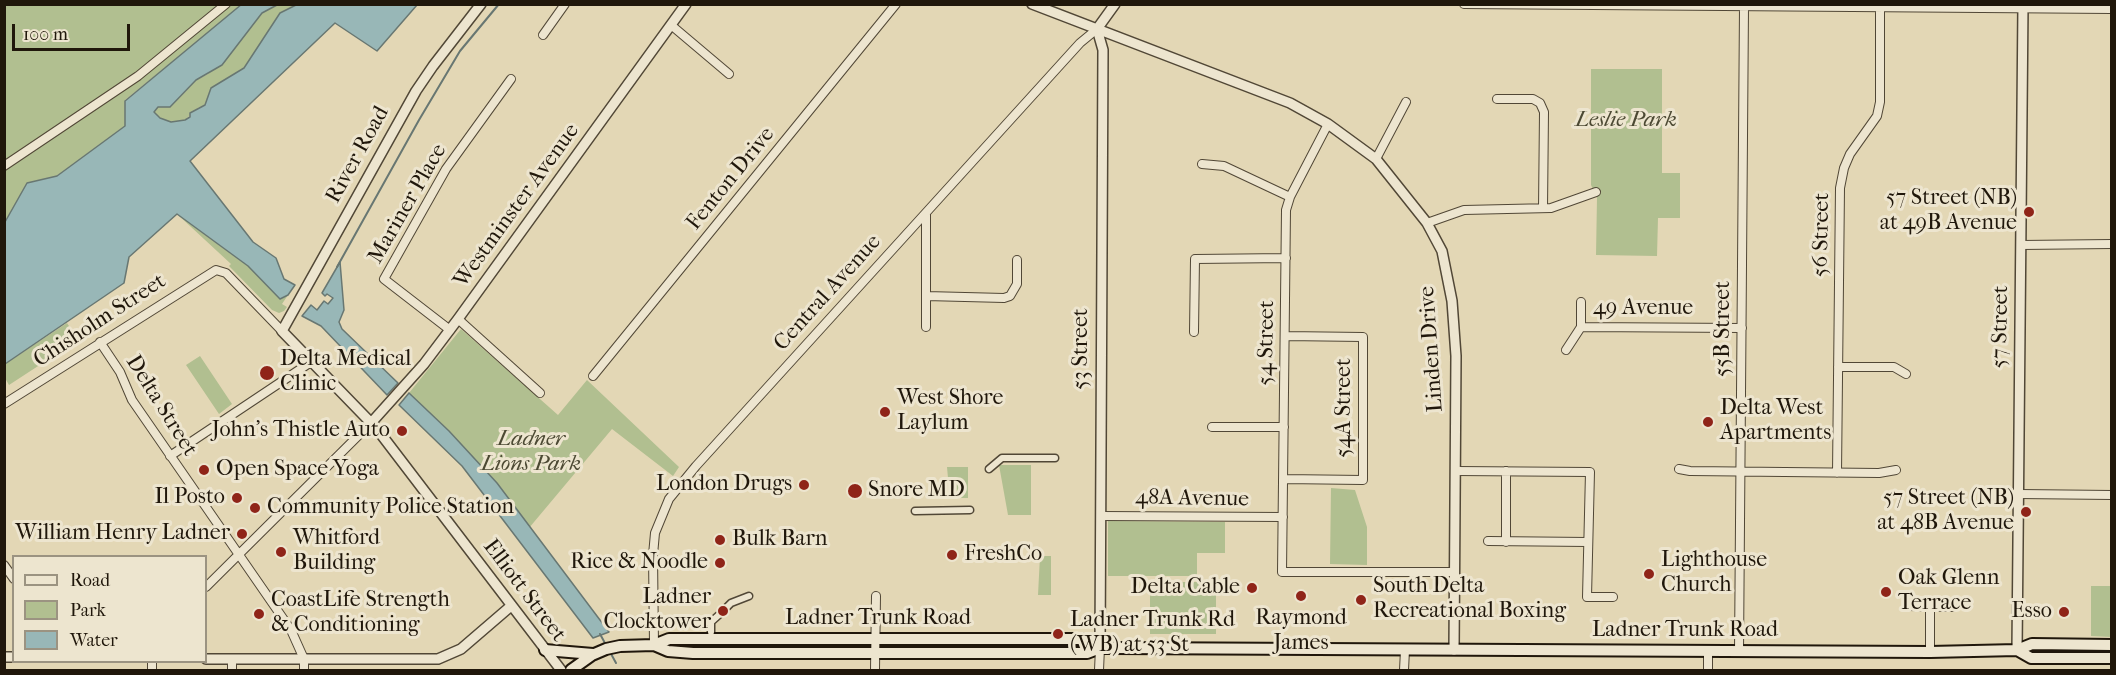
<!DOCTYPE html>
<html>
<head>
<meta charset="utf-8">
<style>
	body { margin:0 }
	#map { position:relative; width:2116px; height:675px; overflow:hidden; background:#e3d7b5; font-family:"IM FELL French Canon",serif }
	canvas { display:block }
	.frame { position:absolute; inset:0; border:6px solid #20170b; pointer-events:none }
	.legend { position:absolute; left:12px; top:555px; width:195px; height:108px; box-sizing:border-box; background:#ede5cf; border:2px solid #9b9381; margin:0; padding:8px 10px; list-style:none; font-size:18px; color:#20170b }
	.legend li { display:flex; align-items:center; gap:12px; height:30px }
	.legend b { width:30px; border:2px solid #9b9381 }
	.scale { position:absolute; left:12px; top:24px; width:118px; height:27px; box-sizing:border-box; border:3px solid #20170b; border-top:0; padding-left:8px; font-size:18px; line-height:21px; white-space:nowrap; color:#20170b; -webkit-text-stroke:4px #ede5cf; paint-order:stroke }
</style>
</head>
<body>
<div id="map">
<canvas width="2116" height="675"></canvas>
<div class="frame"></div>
<ul class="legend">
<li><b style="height:8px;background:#ede5cf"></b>Road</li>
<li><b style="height:16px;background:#b1bf90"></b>Park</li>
<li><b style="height:16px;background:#98b7b7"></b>Water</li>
</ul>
<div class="scale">100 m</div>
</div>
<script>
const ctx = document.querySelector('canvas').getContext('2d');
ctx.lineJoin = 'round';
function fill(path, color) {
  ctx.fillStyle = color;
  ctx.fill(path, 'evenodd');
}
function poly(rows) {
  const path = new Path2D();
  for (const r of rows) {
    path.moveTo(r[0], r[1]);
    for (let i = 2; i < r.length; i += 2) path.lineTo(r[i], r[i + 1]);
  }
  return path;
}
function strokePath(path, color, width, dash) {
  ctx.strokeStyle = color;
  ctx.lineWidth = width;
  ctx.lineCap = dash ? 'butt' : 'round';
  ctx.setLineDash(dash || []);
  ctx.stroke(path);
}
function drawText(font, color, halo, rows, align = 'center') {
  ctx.font = font + ' "IM FELL French Canon",serif';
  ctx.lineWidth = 6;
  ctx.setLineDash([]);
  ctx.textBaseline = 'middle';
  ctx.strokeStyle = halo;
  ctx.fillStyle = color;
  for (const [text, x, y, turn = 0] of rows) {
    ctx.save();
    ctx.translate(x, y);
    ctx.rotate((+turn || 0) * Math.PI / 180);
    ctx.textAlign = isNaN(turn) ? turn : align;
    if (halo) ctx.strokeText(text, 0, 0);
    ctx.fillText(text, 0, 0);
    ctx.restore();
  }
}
fill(poly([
	[5,5,242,5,125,100,125,126,57,176,27,183,5,222],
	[277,5,296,5,280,13,244,68,211,88,205,105,198,108,185,120,171,122,160,118,154,112,158,107,180,97,196,80,208,74,236,45,262,13],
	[1591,69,1662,69,1662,173,1680,173,1680,218,1658,218,1657,256,1596,255,1597,198,1591,185],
	[177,214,248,266,280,299,288,295,282,304,287,307,284,311,279,313,272,310,229,266,231,264],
	[67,323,78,340,9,385,5,378,5,364],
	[461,329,558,415,587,380,679,467,673,476,612,429,529,528,497,483,449,431,409,393],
	[200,356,232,404,219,414,186,365],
	[999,465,1031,465,1031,515,1008,515],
	[947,467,968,467,968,498,957,498,956,478,948,478],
	[1331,488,1355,490,1367,527,1367,565,1330,564],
	[1108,521,1225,522,1225,553,1197,553,1197,576,1108,576],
	[1040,556,1051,556,1051,595,1038,595],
	[1150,582,1216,582,1216,634,1150,634],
	[2091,586,2111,586,2111,637,2091,636]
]), '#b1bf90');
const water = poly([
	[242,4,277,5,262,13,222,65,196,80,170,107,158,107,154,112,160,118,171,122,185,120,190,117,190,113,205,105,211,88,244,68,280,13,296,5,417,5,377,51,335,23,190,161,253,242,276,258,284,279,295,285,288,295,280,299,248,266,177,214,129,257,124,283,5,364,5,222,27,183,57,176,125,126,125,101,242,4],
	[340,262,344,310,339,322,342,329,398,383,387,395,321,326,302,316,311,305,317,310,324,301,328,304,333,298,327,294,325,296,322,293,340,262],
	[409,393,449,431,497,483,609,632,593,638,462,466,399,405,409,393]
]);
fill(water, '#98b7b7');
strokePath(water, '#687772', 1.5);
strokePath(poly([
	[337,267,419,120,460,51,499,4],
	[600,634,606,645],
	[610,652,616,663]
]), '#687772', 2);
const pedestrian = poly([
	[989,469,1002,458,1055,458],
	[915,511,970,510],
	[726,608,731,603,749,596],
	[711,632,711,622,721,613]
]);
const minor = poly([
	[1464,4,2112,9],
	[671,25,729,74],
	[543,35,565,4],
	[1497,99,1533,99,1540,103,1544,112,1543,208],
	[1328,124,1290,197,1286,210,1282,572,1454,572],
	[1376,159,1406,102],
	[1202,164,1224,166,1290,197],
	[4,166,138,76,226,4],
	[926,215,926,327],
	[1427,223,1464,210,1551,208,1596,192],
	[2021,245,2112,244],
	[926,296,1004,298,1010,296,1017,284,1017,260],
	[458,319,540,393],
	[1581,327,1742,328],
	[450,330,384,279,446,169,511,79],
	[1194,332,1195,259,1286,258],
	[100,342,120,372,132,400,291,630,304,659,304,670],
	[1566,350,1581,327,1581,302],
	[1838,367,1894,367,1906,374],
	[593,376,896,4],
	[4,404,216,270,226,273,282,331],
	[1212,427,1284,427],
	[170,456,311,362],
	[1679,469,1690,471,1879,473,1896,470],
	[1456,471,1590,472,1587,597,1613,597],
	[1506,471,1506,542],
	[1837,473,1840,188,1844,168,1850,154,1877,116,1880,102,1880,8],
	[1283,479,1363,480,1363,337,1285,336],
	[2019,494,2112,495],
	[1101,516,1283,517],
	[1488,541,1588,542],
	[4,565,14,579],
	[206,587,371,423],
	[1909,606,1952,607],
	[654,645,653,555,655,533,669,499,696,466,1080,43,1097,29],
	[1739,651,1744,7],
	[1930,652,1930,607],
	[232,659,232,670],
	[152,662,152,670],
	[875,670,876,596],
	[1099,670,1100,648],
	[1404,670,1405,650],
	[1708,670,1708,651]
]);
const tertiary = poly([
	[481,4,433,66,416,91,282,331,377,429,561,670],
	[1032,4,1290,103,1328,124,1376,159,1427,223,1442,251,1452,301,1456,356,1454,650],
	[1097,29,1103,50,1100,648],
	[1097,29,1115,4],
	[371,423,424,364,458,319,686,4],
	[2017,650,2023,4],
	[4,657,14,657],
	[206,659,438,659,461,649,511,606]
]);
const secondary = poly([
	[654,645,668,651,693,653,1087,653,1100,648,1113,648,1930,652,2017,650,2032,644,2112,645],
	[545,650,593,654],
	[2017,650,2031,658,2112,658],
	[571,670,592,655,606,649,620,646,654,645,669,639,1086,639,1100,648]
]);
strokePath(pedestrian, '#514736', 9);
strokePath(minor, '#514736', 10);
strokePath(tertiary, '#514736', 12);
strokePath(secondary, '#20170b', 14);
strokePath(pedestrian, '#ede5cf', 6);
strokePath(minor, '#ede5cf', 8);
strokePath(tertiary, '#ede5cf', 9);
strokePath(secondary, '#ede5cf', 10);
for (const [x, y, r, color] of [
	[2029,212,6,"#8f2418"],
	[267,373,8,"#8f2418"],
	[885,412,6,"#8f2418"],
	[1708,422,6,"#8f2418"],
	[402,431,6,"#8f2418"],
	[204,470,6,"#8f2418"],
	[804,485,6,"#8f2418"],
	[855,491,8,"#8f2418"],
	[237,498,6,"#8f2418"],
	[255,508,6,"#8f2418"],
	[2026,512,6,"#8f2418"],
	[242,534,6,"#8f2418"],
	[720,540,6,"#8f2418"],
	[281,552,6,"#8f2418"],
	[952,555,6,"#8f2418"],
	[720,563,6,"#8f2418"],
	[1649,574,6,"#8f2418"],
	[1252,588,6,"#8f2418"],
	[1886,592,6,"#8f2418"],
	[1301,596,6,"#8f2418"],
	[1361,600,6,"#8f2418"],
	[723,611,6,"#8f2418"],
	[2064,612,6,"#8f2418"],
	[259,614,6,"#8f2418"],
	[1058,634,6,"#8f2418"]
]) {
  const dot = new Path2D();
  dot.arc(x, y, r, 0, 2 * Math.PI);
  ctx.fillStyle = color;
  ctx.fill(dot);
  strokePath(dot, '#ede5cf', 2);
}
drawText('italic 22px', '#4c4933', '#ede5cf', [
	["Leslie Park",1626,121],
	["Ladner",531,440],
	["Lions Park",531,465]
]);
drawText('22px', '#20170b', '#ede5cf', [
	["River Road",358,155,-61],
	["Fenton Drive",731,179,-51],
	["Mariner Place",408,204,-60],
	["Westminster Avenue",517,206,-54],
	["56 Street",1822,235,-89],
	["Central Avenue",828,293,-48],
	["49 Avenue",1643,309],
	["Chisholm Street",100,321,-33],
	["57 Street",2001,327,-89],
	["55B Street",1724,329,-90],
	["54 Street",1267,343,-89],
	["53 Street",1082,349,-90],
	["Linden Drive",1432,349,-94],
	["Delta Street",161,406,58],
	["54A Street",1345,408,-90],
	["48A Avenue",1192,499,1],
	["Elliott Street",524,591,53],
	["Ladner Trunk Road",878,619],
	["Ladner Trunk Road",1685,631]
]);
drawText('22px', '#20170b', '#ede5cf', [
	["57 Street (NB)",2017,199,"right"],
	["at 49B Avenue",2017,224,"right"],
	["Delta Medical",280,360],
	["Clinic",280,385],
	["West Shore",897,399],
	["Laylum",897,424],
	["Delta West",1720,409],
	["Apartments",1720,434],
	["John's Thistle Auto",390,431,"right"],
	["Open Space Yoga",216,470],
	["London Drugs",792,485,"right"],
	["Snore MD",868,491],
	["Il Posto",225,498,"right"],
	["57 Street (NB)",2014,499,"right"],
	["at 48B Avenue",2014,524,"right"],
	["Community Police Station",267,508],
	["William Henry Ladner",230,534,"right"],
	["Whitford",293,539],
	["Building",293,564],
	["Bulk Barn",732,540],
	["FreshCo",964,555],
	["Lighthouse",1661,561],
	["Church",1661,586],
	["Rice & Noodle",708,563,"right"],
	["Oak Glenn",1898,579],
	["Terrace",1898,604],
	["South Delta",1373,587],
	["Recreational Boxing",1373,612],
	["Delta Cable",1240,588,"right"],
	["Ladner",711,598,"right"],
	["Clocktower",711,623,"right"],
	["CoastLife Strength",271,601],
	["& Conditioning",271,626],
	["Esso",2052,612,"right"],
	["Raymond",1301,619,"center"],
	["James",1301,644,"center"],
	["Ladner Trunk Rd",1070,621],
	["(WB) at 53 St",1070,646]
], 'left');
</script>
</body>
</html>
